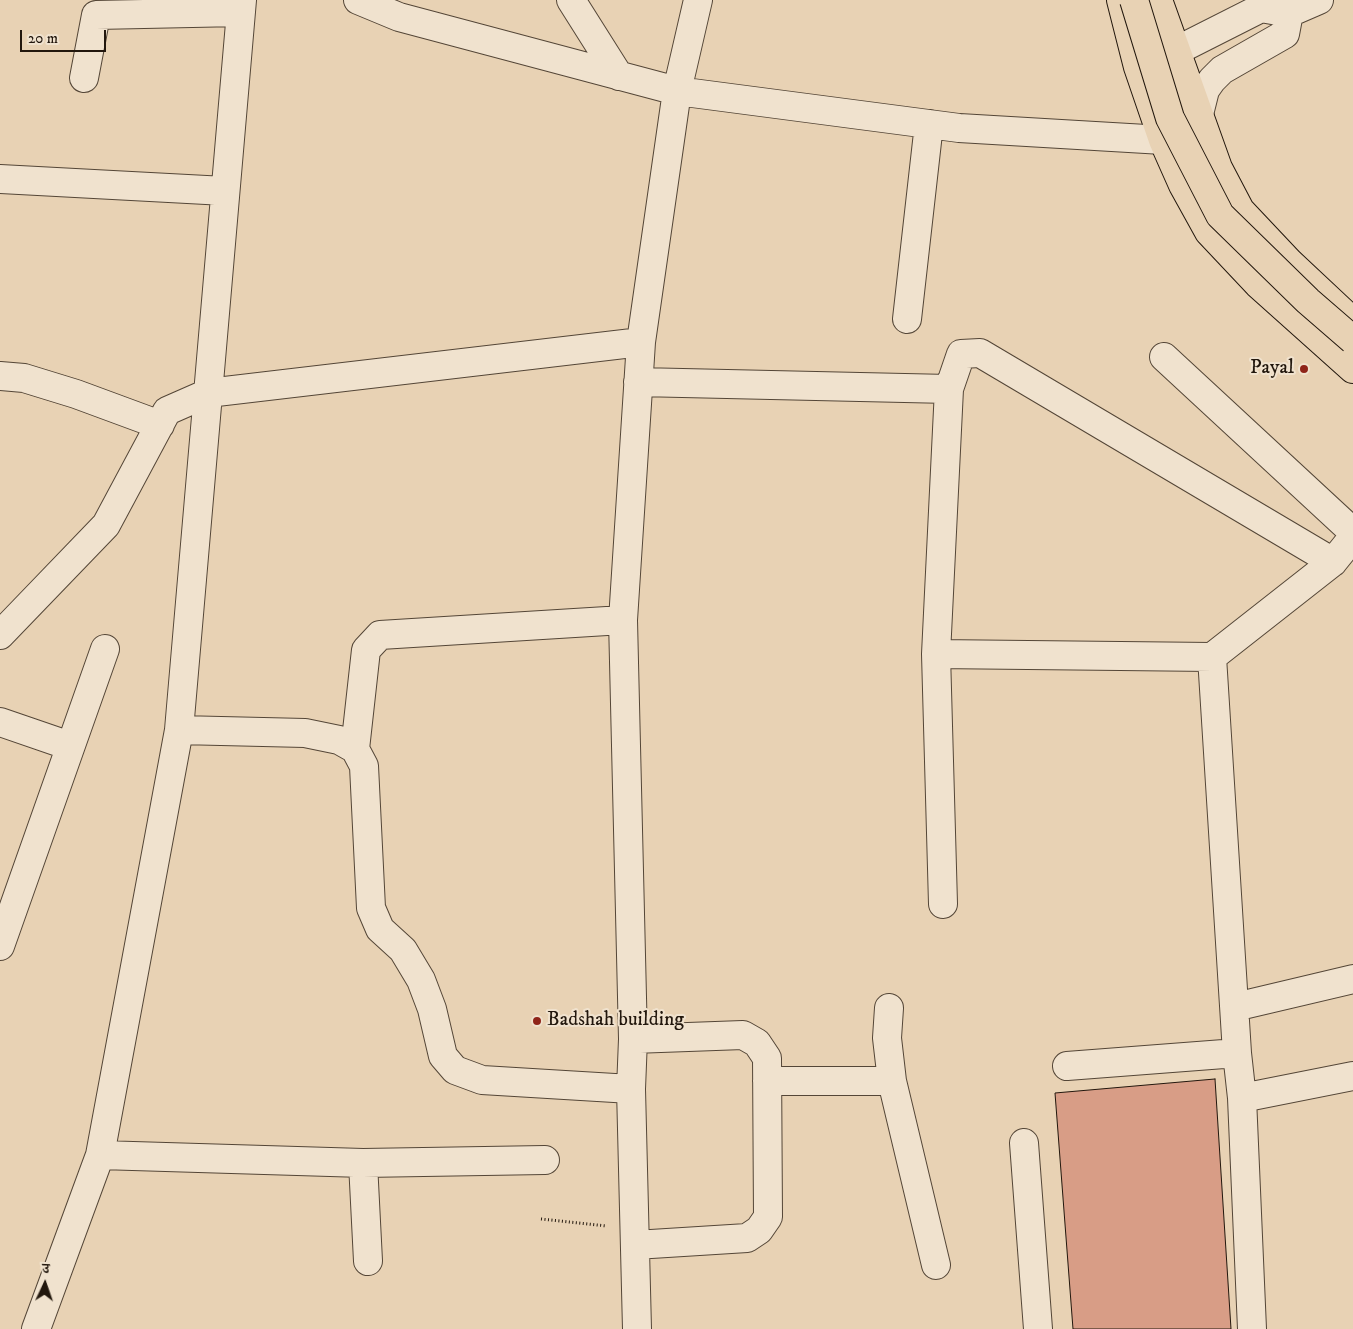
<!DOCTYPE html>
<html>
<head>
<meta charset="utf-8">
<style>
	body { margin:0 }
	#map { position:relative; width:1353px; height:1329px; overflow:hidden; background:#e8d2b4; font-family:"IM FELL DW Pica","Noto Serif Devanagari",serif }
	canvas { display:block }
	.north { position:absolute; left:20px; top:1259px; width:50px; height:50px; -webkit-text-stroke:4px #f0e2ce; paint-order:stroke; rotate:3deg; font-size:14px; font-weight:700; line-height:20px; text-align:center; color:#22170d }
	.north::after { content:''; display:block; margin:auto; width:18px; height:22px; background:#22170d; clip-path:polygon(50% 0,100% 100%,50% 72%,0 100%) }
	.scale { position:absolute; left:20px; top:30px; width:86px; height:22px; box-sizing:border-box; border:2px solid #22170d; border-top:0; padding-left:6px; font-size:15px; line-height:18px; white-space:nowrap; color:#22170d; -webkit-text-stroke:4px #f0e2ce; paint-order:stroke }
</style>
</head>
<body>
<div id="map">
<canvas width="1353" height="1329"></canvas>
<div class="north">उ</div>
<div class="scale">20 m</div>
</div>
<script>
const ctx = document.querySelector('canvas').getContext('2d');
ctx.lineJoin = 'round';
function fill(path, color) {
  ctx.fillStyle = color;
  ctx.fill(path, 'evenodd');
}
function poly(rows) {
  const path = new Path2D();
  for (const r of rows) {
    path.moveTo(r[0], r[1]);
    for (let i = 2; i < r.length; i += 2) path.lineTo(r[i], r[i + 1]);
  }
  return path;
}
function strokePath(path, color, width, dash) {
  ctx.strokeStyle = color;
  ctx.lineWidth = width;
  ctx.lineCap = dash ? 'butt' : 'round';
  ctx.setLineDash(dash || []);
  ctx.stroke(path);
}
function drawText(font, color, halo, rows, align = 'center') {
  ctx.font = font + ' "IM FELL DW Pica",serif';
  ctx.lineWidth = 4;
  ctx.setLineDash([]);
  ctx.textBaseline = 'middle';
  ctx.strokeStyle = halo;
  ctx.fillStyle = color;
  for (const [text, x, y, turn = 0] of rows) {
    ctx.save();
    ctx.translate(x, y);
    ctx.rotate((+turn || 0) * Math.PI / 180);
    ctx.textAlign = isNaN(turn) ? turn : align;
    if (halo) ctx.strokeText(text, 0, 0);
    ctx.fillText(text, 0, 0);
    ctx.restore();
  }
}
const building = poly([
	[1215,1079,1231,1329,1073,1329,1055,1093,1215,1079]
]);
fill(building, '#d89d86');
strokePath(building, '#22170d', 1);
const minor = poly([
	[358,0,399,17,677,91,959,128,1163,140],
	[571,0,619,76],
	[1155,60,1176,51,1261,8,1289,13,1319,0],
	[84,78,96,15,240,12],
	[1199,114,1205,90,1212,80,1222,70,1285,34,1289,13],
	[0,179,225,191],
	[907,319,929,124],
	[1164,357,1353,532],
	[0,376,24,378,76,394,160,425],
	[638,382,949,389],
	[0,635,106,525,167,411,208,393,641,342],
	[936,654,1212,657],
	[0,722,70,746],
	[179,730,305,733,339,740,355,749,364,766,371,908,380,929,403,950,421,980,432,1009,443,1056,455,1070,482,1080,631,1089],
	[355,749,366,650,380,635,623,620],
	[943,904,936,654,949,389,961,354,980,353,1333,562],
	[0,946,105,649],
	[1235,1007,1353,979],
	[889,1008,887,1038,892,1081,936,1265],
	[633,1039,743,1035,757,1043,767,1058,768,1217,759,1230,747,1238,635,1245],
	[1067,1066,1237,1053],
	[767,1081,892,1081],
	[1242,1098,1353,1076],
	[1024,1143,1038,1329],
	[100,1155,363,1163,545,1160],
	[363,1163,368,1261],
	[36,1329,100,1155,179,730,242,0],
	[637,1329,631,1089,633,1039,623,620,641,342,677,91,698,0],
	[1252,1329,1242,1098,1237,1053,1212,657,1333,562,1353,537]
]);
const highway = poly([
	[1121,0,1138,67,1163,140,1183,185,1209,232,1258,284,1353,369],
	[1158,0,1218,168,1240,210,1290,263,1353,322]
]);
strokePath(minor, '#544637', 30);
strokePath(highway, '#22170d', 30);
strokePath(poly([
	[541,1219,607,1226]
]), '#22170d', 3, [1, 2.5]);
strokePath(minor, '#f0e2ce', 28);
strokePath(highway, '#e8d2b4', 28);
const highwayBridge = poly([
	[1134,0,1170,118,1220,215,1308,301,1353,340]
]);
strokePath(highwayBridge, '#22170d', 30, []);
strokePath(highwayBridge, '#e8d2b4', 28);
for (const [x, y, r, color] of [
	[1304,369,5,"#8f2418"],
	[537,1021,5,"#8f2418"]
]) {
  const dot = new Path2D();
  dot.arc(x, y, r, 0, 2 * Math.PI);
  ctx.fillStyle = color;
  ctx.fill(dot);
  strokePath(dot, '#f0e2ce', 2);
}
drawText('20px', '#22170d', '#f0e2ce', [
	["Payal",1294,369],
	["Badshah building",547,1021,"left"]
], 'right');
</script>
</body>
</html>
